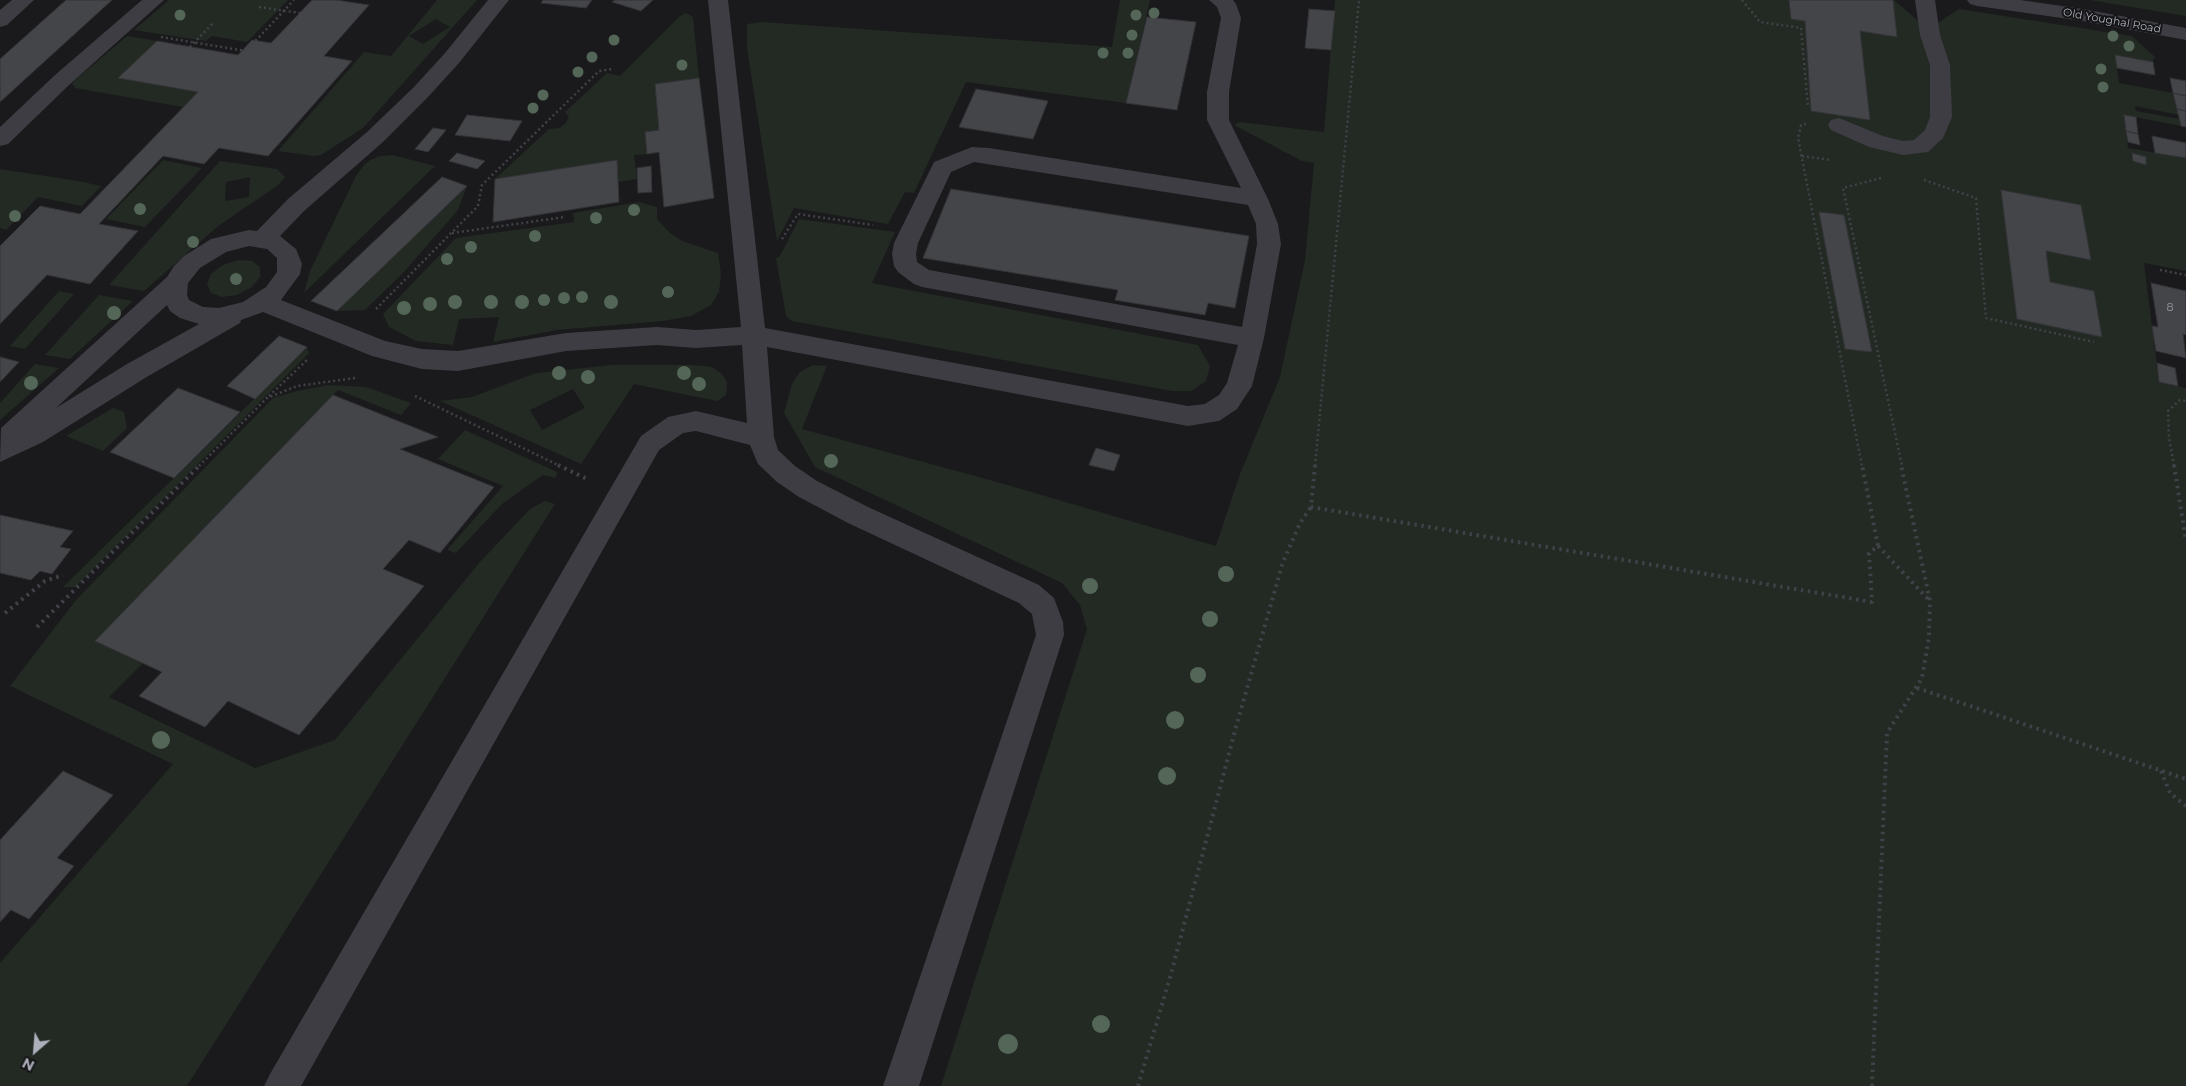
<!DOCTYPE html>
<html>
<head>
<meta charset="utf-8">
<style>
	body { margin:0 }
	#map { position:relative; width:2186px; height:1086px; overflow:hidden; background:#1a1a1c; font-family:Montserrat,sans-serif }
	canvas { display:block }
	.north { position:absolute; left:10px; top:1026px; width:50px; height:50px; -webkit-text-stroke:4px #151517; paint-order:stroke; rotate:207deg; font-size:14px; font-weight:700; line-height:20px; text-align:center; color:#adb0bb }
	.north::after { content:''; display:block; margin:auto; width:18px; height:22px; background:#adb0bb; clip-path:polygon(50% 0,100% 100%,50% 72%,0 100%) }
</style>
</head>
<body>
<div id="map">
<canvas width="2186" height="1086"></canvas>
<div class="north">N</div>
</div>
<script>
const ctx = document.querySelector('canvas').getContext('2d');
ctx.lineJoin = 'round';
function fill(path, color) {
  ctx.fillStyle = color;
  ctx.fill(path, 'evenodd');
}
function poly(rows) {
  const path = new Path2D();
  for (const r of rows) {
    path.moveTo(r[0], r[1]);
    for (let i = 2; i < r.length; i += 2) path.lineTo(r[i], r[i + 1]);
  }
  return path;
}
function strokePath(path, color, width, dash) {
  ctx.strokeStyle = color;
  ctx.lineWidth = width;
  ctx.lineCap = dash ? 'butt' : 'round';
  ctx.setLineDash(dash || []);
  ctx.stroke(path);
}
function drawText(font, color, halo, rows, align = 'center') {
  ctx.font = font + ' Montserrat,sans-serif';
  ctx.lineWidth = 4;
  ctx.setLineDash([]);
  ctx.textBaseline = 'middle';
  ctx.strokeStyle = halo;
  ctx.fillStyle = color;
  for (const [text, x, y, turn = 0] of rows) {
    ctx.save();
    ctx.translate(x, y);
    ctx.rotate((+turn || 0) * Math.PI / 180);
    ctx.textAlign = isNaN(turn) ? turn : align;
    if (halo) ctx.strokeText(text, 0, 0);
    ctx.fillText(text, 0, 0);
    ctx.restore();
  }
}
fill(poly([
	[169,0,288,0,247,42,212,36,206,41,134,30],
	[437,0,477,0,363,128,321,155,314,156,278,151,364,52,391,56],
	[436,19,450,27,423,44,409,36],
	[1120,0,1150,0,1126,103,966,82,914,193,905,192,888,224,794,208,777,241,747,48,747,24,762,22,1112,47],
	[1335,0,1894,0,1916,19,1938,23,1959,9,2132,36,2156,58,2153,59,2153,62,2115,55,2119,83,2173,93,2179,115,2135,106,2136,111,2180,119,2181,126,2124,115,2128,148,2186,158,2186,271,2144,263,2159,382,2186,388,2186,1086,941,1086,1087,629,1080,605,1062,583,815,467,784,413,792,384,800,372,813,365,827,366,802,429,997,482,1216,546,1240,474,1280,377,1305,260,1314,163,1302,161,1234,125,1239,122,1324,132],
	[2090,0,2186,0,2186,16],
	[686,13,693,17,699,78,655,84,659,130,645,132,647,154,634,155,637,179,618,182,617,160,495,179,549,129,559,128,565,124,569,117,565,112,607,73,620,76,680,16],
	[127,36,157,41,119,78,198,92,183,107,75,88,72,84,74,81],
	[392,155,435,166,304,293,310,271,356,176,364,165,370,160,380,156],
	[163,160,202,168,145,227,106,219],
	[220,161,277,169,285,177,278,185,217,227,144,291,109,285],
	[250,177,249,197,225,201,226,182],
	[0,169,78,181,101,186,82,206,38,197,6,230,0,228],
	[467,186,458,210,403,273,365,310,337,311],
	[639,202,657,207,657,219,670,233,682,241,718,253,721,274,719,292,711,305,691,316,663,321,557,330,493,342,499,317,459,319,453,345,416,341,389,327,383,314,456,238,574,222,573,213],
	[799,219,895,232,872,283,1198,345,1210,366,1206,381,1191,391,1172,391,792,321,786,316,776,258,780,256],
	[238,260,252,261,260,267,260,277,252,287,237,295,222,297,211,293,207,284,211,274,223,265],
	[59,291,74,294,25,349,10,346],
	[99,295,133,301,70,359,45,355],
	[307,347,309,353,75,587,63,587],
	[35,364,59,368,0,420,0,403],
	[612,365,693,365,712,367,722,374,727,382,726,395,717,401,634,384,581,464,440,401,472,397,536,373],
	[573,389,585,408,542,430,530,410],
	[329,385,366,387,411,403,401,415,338,390,96,640,143,663,109,697,255,768,335,740,479,563,529,510,544,501,555,504,187,1086,0,1086,0,963,173,764,10,686,76,600,273,398,297,391],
	[113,408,124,412,127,428,103,451,66,436],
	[465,430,557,472,556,478,543,475,502,504,456,553,447,550,503,486,438,459]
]), '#222a23');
const building = poly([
	[66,0,112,0,0,102,0,59,66,0],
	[312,0,336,0,369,5,324,56,352,61,268,156,219,148,204,164,163,156,99,224,138,231,90,284,47,275,0,324,0,246,40,206,80,214,198,92,118,78,157,41,238,55,252,40,271,43,312,0],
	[543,0,592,0,586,8,541,3,543,0],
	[615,0,653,0,641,11,612,2,615,0],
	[1789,0,1893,0,1897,37,1860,31,1870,120,1811,111,1805,21,1791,19,1789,0],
	[1309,9,1335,11,1331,50,1305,48,1309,9],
	[1147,17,1196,22,1177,110,1126,103,1147,17],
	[2115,55,2153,62,2155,75,2117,68,2115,55],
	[699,78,714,198,664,207,659,152,647,154,645,132,659,130,655,84,699,78],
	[2170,78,2186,81,2186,96,2173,93,2170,78],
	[976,89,1048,101,1033,139,959,127,976,89],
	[2173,93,2186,96,2186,111,2177,109,2173,93],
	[2177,109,2186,111,2186,127,2181,126,2177,109],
	[467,115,513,120,522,121,510,141,455,135,467,115],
	[2124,115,2136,117,2138,134,2126,131,2124,115],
	[433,128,446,130,428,152,415,149,433,128],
	[2126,131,2138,134,2140,145,2128,142,2126,131],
	[2152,136,2186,143,2186,158,2155,153,2152,136],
	[457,153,485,161,477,169,449,161,457,153],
	[2132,153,2146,157,2146,165,2133,161,2132,153],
	[617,160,619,202,493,222,495,179,617,160],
	[651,166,652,192,638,193,637,168,651,166],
	[442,177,467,186,337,311,311,301,442,177],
	[951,189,1249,236,1235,308,1208,303,1205,315,1115,300,1118,290,923,258,951,189],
	[2001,190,2081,205,2091,260,2046,251,2050,282,2094,291,2102,337,2017,319,2001,190],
	[1819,212,1844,215,1872,352,1845,349,1819,212],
	[2151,283,2186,291,2186,335,2183,334,2186,358,2156,351,2152,326,2158,327,2151,283],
	[279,336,307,347,255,399,227,386,279,336],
	[0,357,19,362,0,382,0,357],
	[2157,363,2175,368,2178,386,2159,382,2157,363],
	[178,388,240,412,174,478,110,452,178,388],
	[333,395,438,437,400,449,494,487,440,553,409,540,383,569,424,586,299,735,228,701,205,727,139,696,162,672,95,641,333,395],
	[1096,448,1120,455,1114,471,1089,465,1096,448],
	[0,515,73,531,60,547,71,549,52,574,40,571,31,580,0,573,0,515],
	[63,771,113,795,57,858,74,866,29,919,11,910,0,922,0,840,63,771]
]);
fill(building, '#444549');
strokePath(building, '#343438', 1);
strokePath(poly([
	[1742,0,1760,22,1801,28,1808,108],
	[259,7,300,13],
	[161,37,246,51,294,0],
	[190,47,213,23],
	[1806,124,1801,125,1798,138,1862,466],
	[1802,156,1831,160],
	[1881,178,1843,188,1902,466],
	[1924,180,1976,198,1986,318,2094,342],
	[452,233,565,217],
	[782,239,798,214,873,225],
	[2160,270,2186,275],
	[376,309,478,206,482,185,599,71,612,69],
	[269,396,308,359],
	[415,396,560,466],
	[199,466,267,398,297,386,355,378],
	[1315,466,1359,0],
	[2174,466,2169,437,2168,411,2180,400,2186,401]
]), '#414248', 2.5, [2, 3]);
strokePath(poly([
	[558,465,587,479],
	[1315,465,1311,507,1872,602,1869,553,1878,546,1862,465],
	[2174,465,2186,541],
	[1878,546,1929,600],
	[5,613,45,581,63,575],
	[37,627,200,465],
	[1917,688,2186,779],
	[2161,771,2170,793,2186,806],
	[1138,1086,1171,974,1236,727,1283,562,1300,523,1311,507],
	[1872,1086,1887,733,1922,678,1929,637,1930,601,1901,465]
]), '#414248', 4, [2.5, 4.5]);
fill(poly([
	[12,0,34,0,7,25,0,27,0,10,12,0],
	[142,0,164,0,69,85,8,144,0,146,0,127,55,75,142,0],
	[488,0,509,0,459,63,428,97,383,142,304,211,280,236,296,249,302,264,300,274,281,300,385,341,422,349,458,351,566,333,657,327,696,330,741,327,708,0,728,0,765,328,1188,406,1205,404,1219,395,1227,383,1238,345,922,287,914,284,898,272,894,266,892,254,894,243,934,162,972,147,989,148,1241,188,1207,120,1207,92,1221,18,1217,7,1209,0,1233,0,1236,4,1241,18,1229,92,1229,120,1268,199,1278,224,1281,244,1264,338,1252,386,1237,409,1219,421,1188,426,767,347,774,437,778,450,795,466,817,481,868,507,1039,585,1054,598,1063,622,1064,635,919,1086,883,1086,1036,635,1032,614,1019,603,848,523,799,497,777,482,758,464,750,445,696,431,683,433,659,450,301,1086,264,1086,270,1074,641,436,668,417,696,411,747,423,742,345,696,348,657,345,566,351,458,371,422,369,372,356,263,312,241,320,240,323,145,378,43,442,0,462,1,428,167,277,174,266,184,256,211,239,249,230,257,231,288,199,367,132,414,87,445,53,488,0],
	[974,162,1248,205,1256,224,1257,244,1242,327,929,270,917,262,916,254,918,243,951,172,974,162],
	[249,246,267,249,277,258,277,272,266,287,243,302,219,308,203,307,189,300,187,295,188,283,200,268,226,252,249,246],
	[167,305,170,311,180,318,199,324,127,364,56,408,167,305],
	[1915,0,1935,0,1940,35,1950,65,1952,117,1943,138,1928,152,1903,155,1869,147,1831,130,1828,125,1831,120,1839,118,1883,136,1903,141,1914,140,1925,130,1930,117,1930,65,1920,35,1915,0],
	[1967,0,2020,0,2083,9,2186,28,2186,40,2083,21,1977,6,1970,4,1967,0]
]), '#3d3d43');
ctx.fillStyle = '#546657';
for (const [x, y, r] of [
	[1154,13,5.5],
	[180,15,5.5],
	[1136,15,5.5],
	[1132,35,5.5],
	[2113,36,5.5],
	[614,40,5.5],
	[2129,46,5.5],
	[1103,53,5.5],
	[1128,53,5.5],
	[592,57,5.5],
	[682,65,5.5],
	[2101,69,5.5],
	[578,72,5.5],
	[2103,87,5.5],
	[543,95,5.5],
	[533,108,5.5],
	[140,209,6],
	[634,210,6],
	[15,216,6],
	[596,218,6],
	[535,236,6],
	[193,242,6],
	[471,247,6],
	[447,259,6],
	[236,279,6],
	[668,292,6],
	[582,297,6],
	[564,298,6],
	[544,300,6],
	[455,302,7],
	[491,302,7],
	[522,302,7],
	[611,302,7],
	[430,304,7],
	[404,308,7],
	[114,313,7],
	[559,373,7],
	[684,373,7],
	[588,377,7],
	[31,383,7],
	[699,384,7],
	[831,461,7],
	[1226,574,8],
	[1090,586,8],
	[1210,619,8],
	[1198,675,8],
	[1175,720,9],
	[161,740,9],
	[1167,776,9],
	[1101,1024,9],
	[1008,1044,10]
]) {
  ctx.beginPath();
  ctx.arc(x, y, r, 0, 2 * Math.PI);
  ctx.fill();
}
drawText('11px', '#adb0bb', '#151517', [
	["Old Youghal Road",2112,21,10]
]);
drawText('11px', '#93959e', null, [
	["8",2170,308]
]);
</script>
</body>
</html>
